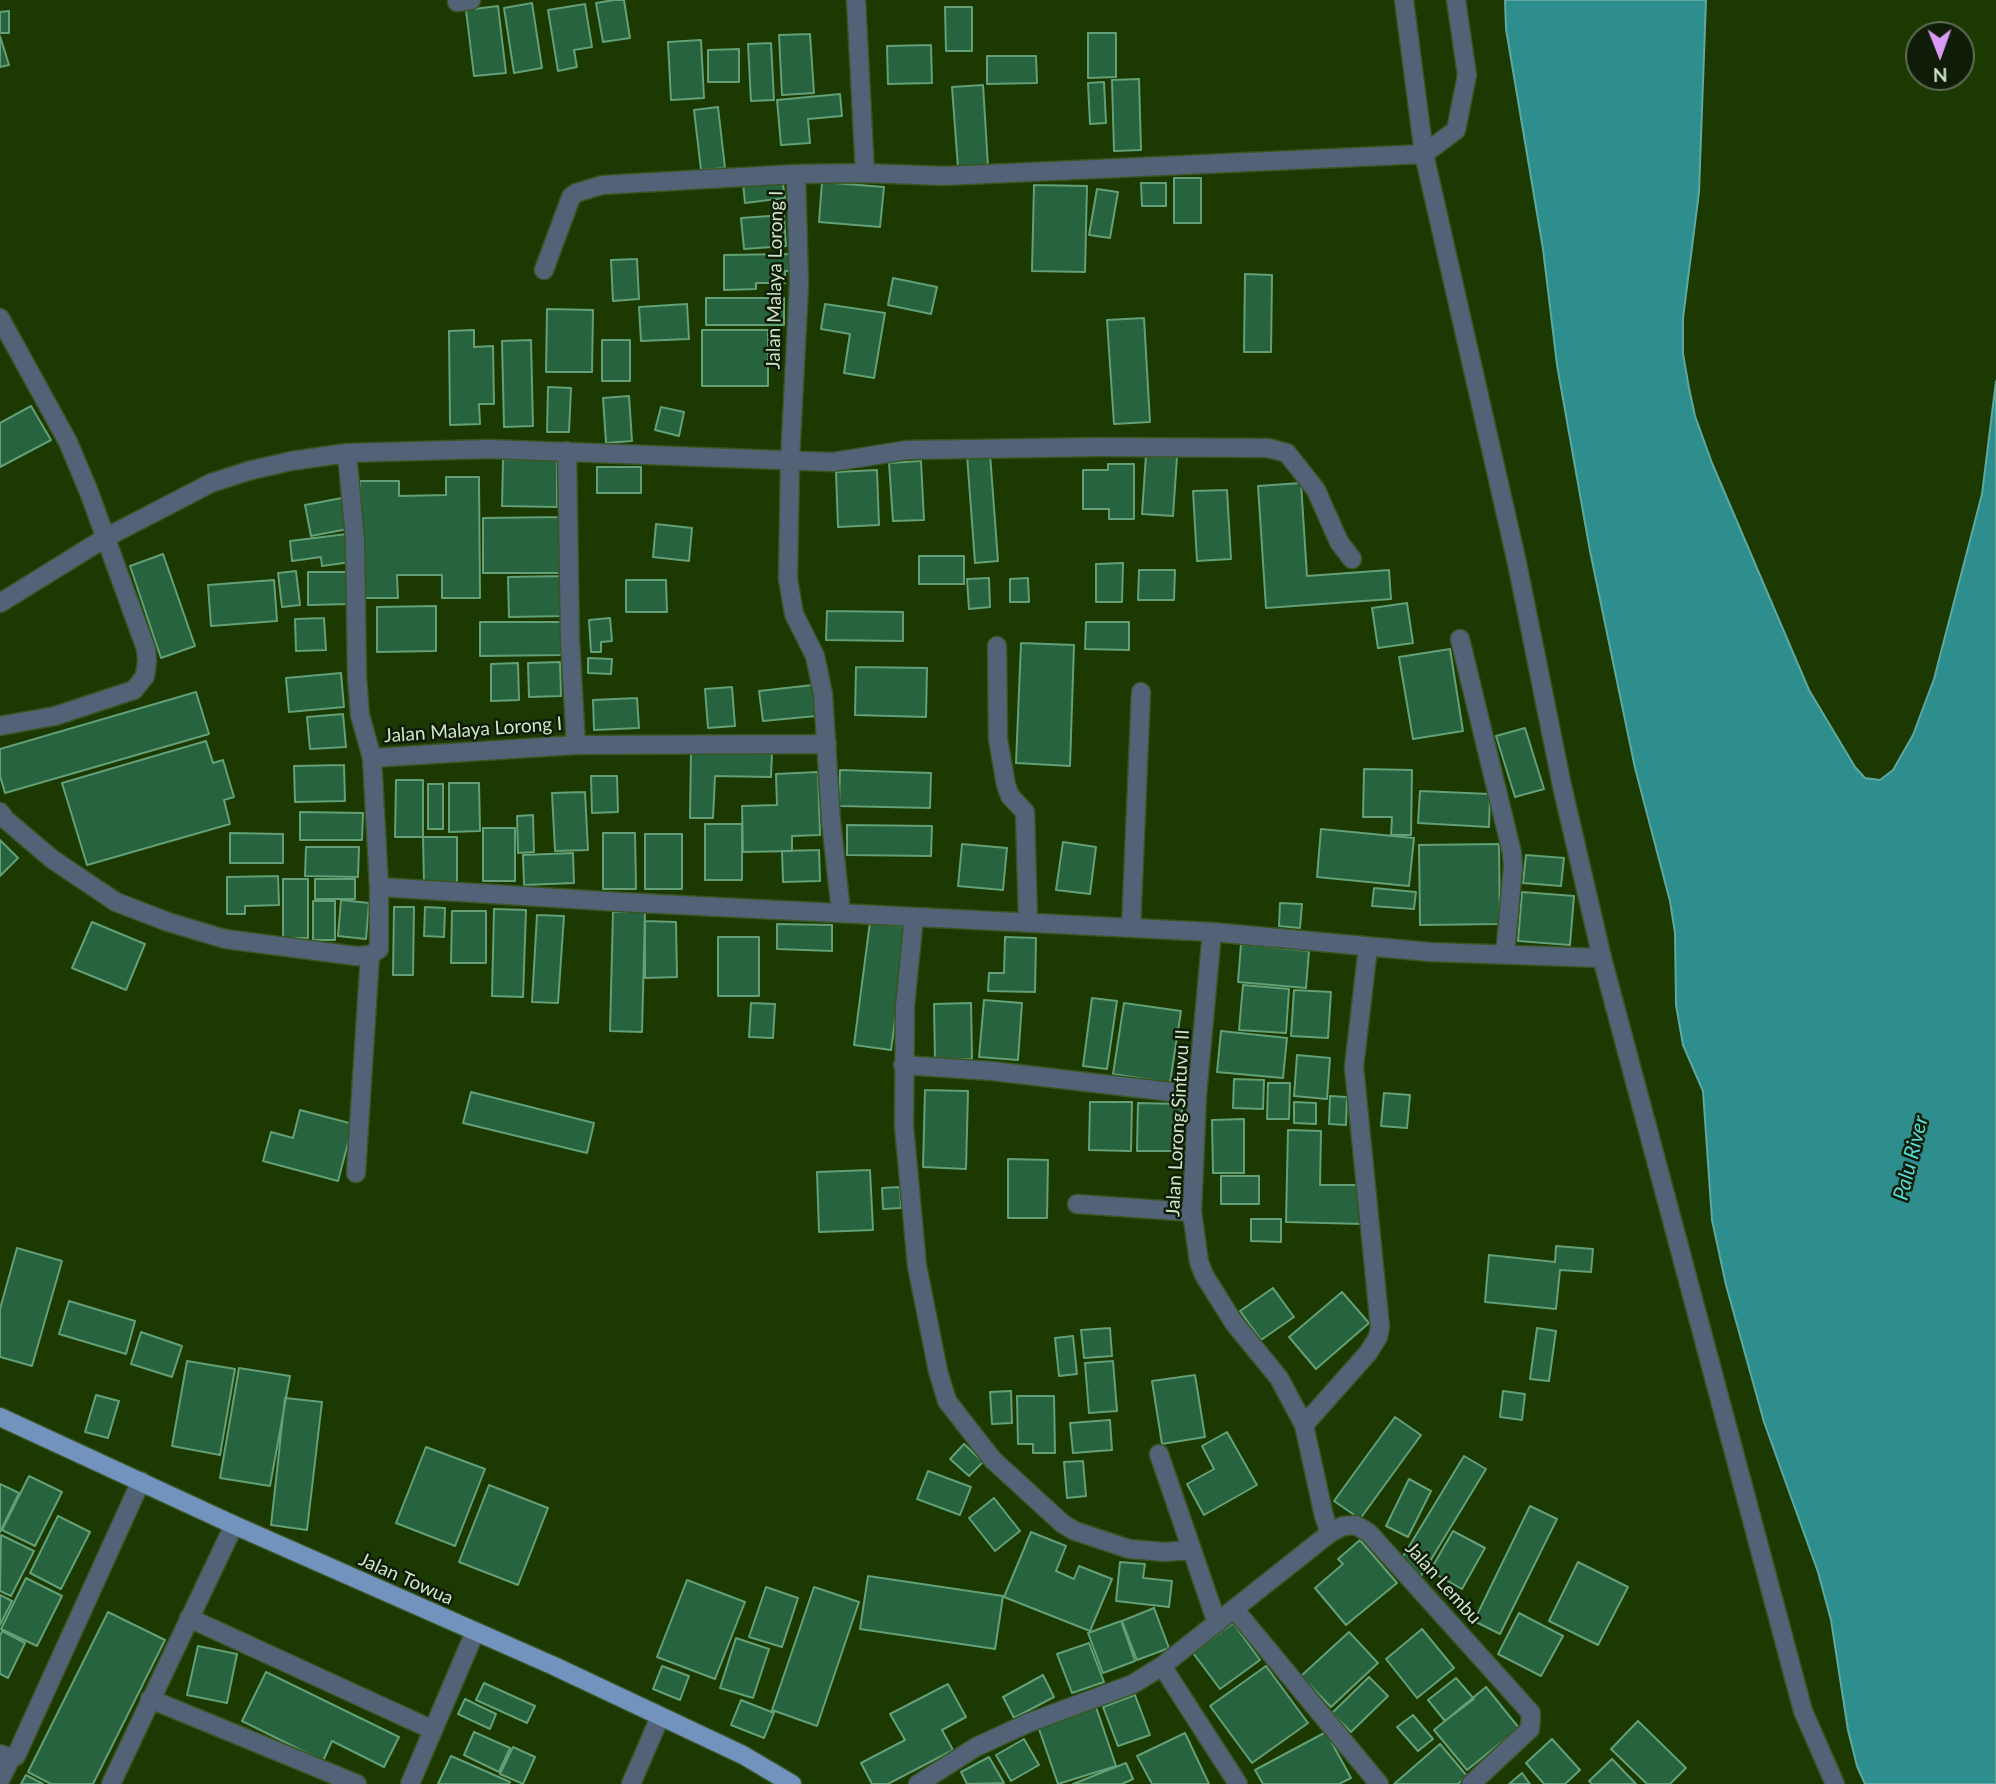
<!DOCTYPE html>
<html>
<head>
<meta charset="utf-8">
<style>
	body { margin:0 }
	#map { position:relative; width:1996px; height:1784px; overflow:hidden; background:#1c3901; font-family:Lato,sans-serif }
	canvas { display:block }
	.north { position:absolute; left:1905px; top:21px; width:70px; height:70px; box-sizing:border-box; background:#0f1c07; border:2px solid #5d6c54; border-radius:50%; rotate:179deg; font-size:19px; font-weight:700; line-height:28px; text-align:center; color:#d2e5c8 }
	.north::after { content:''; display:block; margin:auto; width:24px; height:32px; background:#d99af7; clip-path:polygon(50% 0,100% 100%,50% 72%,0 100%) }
</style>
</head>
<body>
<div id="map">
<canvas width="1996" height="1784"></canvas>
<div class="north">N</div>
</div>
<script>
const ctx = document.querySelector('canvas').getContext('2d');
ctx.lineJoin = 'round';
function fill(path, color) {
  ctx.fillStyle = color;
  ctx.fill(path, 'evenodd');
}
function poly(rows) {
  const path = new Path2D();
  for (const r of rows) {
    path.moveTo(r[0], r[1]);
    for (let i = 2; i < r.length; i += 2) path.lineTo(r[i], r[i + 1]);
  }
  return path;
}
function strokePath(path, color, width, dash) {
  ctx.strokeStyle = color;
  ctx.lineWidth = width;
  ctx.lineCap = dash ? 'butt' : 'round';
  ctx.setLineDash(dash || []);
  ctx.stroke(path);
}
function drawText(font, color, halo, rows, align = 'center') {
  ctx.font = font + ' Lato,sans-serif';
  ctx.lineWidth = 5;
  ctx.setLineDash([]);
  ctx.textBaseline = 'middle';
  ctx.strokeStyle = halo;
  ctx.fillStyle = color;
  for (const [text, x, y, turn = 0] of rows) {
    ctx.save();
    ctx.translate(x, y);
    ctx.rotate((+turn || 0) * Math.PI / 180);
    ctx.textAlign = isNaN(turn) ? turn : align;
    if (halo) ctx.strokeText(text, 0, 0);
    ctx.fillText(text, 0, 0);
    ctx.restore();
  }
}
const water = poly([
	[1505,0,1706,0,1699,192,1683,318,1683,354,1689,388,1695,416,1712,463,1809,690,1855,767,1865,778,1880,780,1893,770,1913,735,1934,679,1982,494,1996,381,1996,1784,1865,1784,1857,1766,1848,1730,1831,1620,1818,1572,1764,1422,1726,1285,1712,1220,1703,1091,1683,1045,1676,1005,1675,933,1670,901,1635,768,1590,551,1557,365,1543,249,1506,29,1505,0]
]);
fill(water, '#2d8e8d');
strokePath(water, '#5ea89f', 2);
const building = poly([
	[614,0,624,0,630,38,603,42,596,3,614,0],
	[532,3,542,68,514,73,504,8,532,3],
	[585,4,592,47,574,50,577,67,558,71,548,10,585,4],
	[498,6,506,73,474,76,466,10,498,6],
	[945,7,972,7,972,51,946,51,945,7],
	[9,11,9,33,0,33,0,12,9,11],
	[1088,33,1116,33,1116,77,1088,78,1088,33],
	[810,34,814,93,782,95,779,35,810,34],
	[0,36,9,65,0,67,0,36],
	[701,40,704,98,671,100,668,42,701,40],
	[771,43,774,100,751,101,748,44,771,43],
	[931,45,932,83,888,84,887,46,931,45],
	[739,49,739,82,708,82,708,50,739,49],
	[987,56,1036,56,1037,83,987,84,987,56],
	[1139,79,1141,150,1114,151,1112,80,1139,79],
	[1104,82,1106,123,1090,124,1088,83,1104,82],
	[983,85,988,166,958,168,952,87,983,85],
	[840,94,842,116,808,119,810,143,781,145,777,100,840,94],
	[718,107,725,168,701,170,694,110,718,107],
	[782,178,785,198,745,203,743,183,782,178],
	[1174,178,1201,178,1201,223,1174,223,1174,178],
	[822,182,884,187,880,227,819,222,822,182],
	[1141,183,1166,183,1166,206,1142,206,1141,183],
	[1034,185,1087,186,1085,272,1032,271,1034,185],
	[1097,189,1118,192,1110,238,1089,235,1097,189],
	[784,215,786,246,744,249,741,218,784,215],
	[791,254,791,271,785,271,785,283,756,283,756,289,724,290,724,255,791,254],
	[637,259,639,299,613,301,611,260,637,259],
	[1245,274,1272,275,1271,352,1244,352,1245,274],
	[893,278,937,287,931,314,888,305,893,278],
	[706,298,784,298,784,325,706,325,706,298],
	[687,304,689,339,641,341,639,307,687,304],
	[825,304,885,313,874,378,844,373,850,334,821,329,825,304],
	[547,309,593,310,592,372,546,372,547,309],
	[1144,318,1150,422,1114,424,1107,320,1144,318],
	[474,330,474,347,493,346,494,404,479,404,480,424,450,425,449,331,474,330],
	[702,330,768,330,768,386,702,386,702,330],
	[531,340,533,426,504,427,502,341,531,340],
	[602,340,630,340,630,381,602,381,602,340],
	[548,387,571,388,569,432,547,432,548,387],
	[629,396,632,441,606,443,603,398,629,396],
	[31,406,51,440,0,467,0,423,31,406],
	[661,407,684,412,679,436,655,430,661,407],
	[990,454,998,561,975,563,967,455,990,454],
	[1146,455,1177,457,1173,516,1142,514,1146,455],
	[503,459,557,460,557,507,502,506,503,459],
	[921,461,924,520,893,521,889,463,921,461],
	[1108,464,1134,464,1134,519,1109,519,1109,509,1083,509,1083,470,1108,470,1108,464],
	[597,467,641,467,641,493,597,493,597,467],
	[877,470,879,525,838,527,836,472,877,470],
	[446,477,479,477,480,598,442,598,442,575,397,575,398,598,361,598,360,481,399,481,399,496,446,495,446,477],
	[1301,483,1307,576,1389,570,1391,599,1266,608,1258,486,1301,483],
	[1227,490,1231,559,1197,561,1193,491,1227,490],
	[347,497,353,528,311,536,305,505,347,497],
	[564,517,563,573,483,573,483,518,564,517],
	[656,524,692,528,689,561,653,557,656,524],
	[347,534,351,562,322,566,321,557,292,561,290,541,347,534],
	[163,554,195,646,161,658,130,566,163,554],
	[919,556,964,556,964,584,919,584,919,556],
	[1123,563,1122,602,1096,602,1096,564,1123,563],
	[1139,570,1175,570,1174,600,1138,600,1139,570],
	[296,571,300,605,282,607,278,573,296,571],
	[308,572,350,572,351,604,308,605,308,572],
	[564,576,565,616,509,617,508,577,564,576],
	[989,578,990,607,969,609,967,579,989,578],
	[1028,578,1029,602,1010,602,1010,579,1028,578],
	[274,580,277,621,211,626,208,585,274,580],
	[626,580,666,580,667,612,626,612,626,580],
	[1407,603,1413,643,1378,648,1372,608,1407,603],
	[436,606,436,651,377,652,377,607,436,606],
	[827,611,903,612,903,641,826,640,827,611],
	[324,618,326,650,296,651,295,619,324,618],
	[610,618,612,641,601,642,601,652,591,652,589,620,610,618],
	[480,622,561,622,561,655,480,656,480,622],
	[1086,622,1129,622,1129,650,1085,649,1086,622],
	[1021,643,1074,645,1070,766,1016,763,1021,643],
	[1450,649,1463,731,1413,739,1399,657,1450,649],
	[588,658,612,659,611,674,588,673,588,658],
	[560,662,561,696,529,697,528,663,560,662],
	[518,663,519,700,491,701,491,664,518,663],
	[856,667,927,668,926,717,855,715,856,667],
	[341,673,344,707,289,712,286,678,341,673],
	[813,685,816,716,763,721,759,691,813,685],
	[732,687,735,726,708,728,705,689,732,687],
	[196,692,209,734,5,793,0,776,0,749,196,692],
	[637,698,639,728,594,730,593,700,637,698],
	[343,714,346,747,310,749,307,717,343,714],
	[1525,728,1544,789,1515,797,1496,736,1525,728],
	[206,741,213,763,223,760,234,797,224,800,230,824,87,865,62,783,206,741],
	[691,749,772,752,771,777,715,776,713,818,690,818,691,749],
	[344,765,345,801,295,802,294,766,344,765],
	[1364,769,1412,770,1411,835,1391,835,1392,817,1363,817,1364,769],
	[840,770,931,773,930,808,839,806,840,770],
	[818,772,820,835,792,836,792,851,743,852,742,806,777,805,776,774,818,772],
	[591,776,617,776,618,812,592,813,591,776],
	[396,780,423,780,423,837,395,837,396,780],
	[449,783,479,783,480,831,449,832,449,783],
	[428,784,443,784,443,829,428,829,428,784],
	[1420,791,1490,794,1489,827,1418,823,1420,791],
	[585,792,588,850,555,851,552,793,585,792],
	[300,812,363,813,362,840,300,840,300,812],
	[533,815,534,852,518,853,517,816,533,815],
	[705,824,742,824,742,880,705,880,705,824],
	[847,825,932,826,931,856,847,855,847,825],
	[483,828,515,828,515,881,483,881,483,828],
	[1321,829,1414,838,1409,886,1317,877,1321,829],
	[230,833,283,834,283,863,230,863,230,833],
	[603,833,635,833,636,889,603,889,603,833],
	[645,834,682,834,682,889,645,889,645,834],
	[423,837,457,837,457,884,424,884,423,837],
	[0,840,18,858,0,876,0,840],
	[1063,842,1096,847,1090,894,1056,890,1063,842],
	[962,844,1007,848,1003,890,958,886,962,844],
	[1499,844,1500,924,1420,925,1419,845,1499,844],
	[306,847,359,847,358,877,305,876,306,847],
	[819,850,820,881,783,882,782,851,819,850],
	[573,853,574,883,524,885,523,855,573,853],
	[1526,855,1564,858,1561,886,1523,883,1526,855],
	[278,876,279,905,245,906,245,914,227,914,227,877,278,876],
	[283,879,308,879,308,938,283,938,283,879],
	[315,879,355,879,355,899,315,899,315,879],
	[1374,888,1416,892,1414,909,1372,906,1374,888],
	[1522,892,1574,896,1570,945,1518,941,1522,892],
	[341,900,369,903,366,939,338,936,341,900],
	[313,901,335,901,335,940,313,940,313,901],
	[1280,903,1302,904,1300,928,1279,926,1280,903],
	[394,907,414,907,413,975,393,975,394,907],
	[425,907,445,908,444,937,424,936,425,907],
	[494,909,526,910,523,997,492,996,494,909],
	[452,911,486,911,486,963,451,963,452,911],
	[613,912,645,912,642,1032,610,1031,613,912],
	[537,915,564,916,558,1003,532,1002,537,915],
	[645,921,676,922,677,977,645,978,645,921],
	[92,922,145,944,126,990,72,968,92,922],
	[870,922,908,927,891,1050,854,1045,870,922],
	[777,924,832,925,832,951,777,949,777,924],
	[718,937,759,937,759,996,718,996,718,937],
	[1005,937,1036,938,1035,992,988,991,989,973,1004,973,1005,937],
	[1241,944,1309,951,1306,988,1238,982,1241,944],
	[1243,985,1289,989,1286,1033,1239,1030,1243,985],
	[1294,990,1331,992,1328,1038,1291,1036,1294,990],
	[1092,998,1117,1001,1107,1069,1083,1066,1092,998],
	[984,1000,1022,1003,1018,1060,979,1057,984,1000],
	[751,1003,775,1004,773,1038,749,1037,751,1003],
	[971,1003,972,1059,935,1060,934,1004,971,1003],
	[1124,1003,1181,1011,1170,1083,1113,1074,1124,1003],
	[1221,1031,1287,1038,1283,1078,1217,1072,1221,1031],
	[1297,1055,1330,1058,1327,1099,1294,1096,1297,1055],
	[1234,1079,1264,1080,1263,1109,1233,1108,1234,1079],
	[1268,1083,1290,1083,1289,1119,1267,1119,1268,1083],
	[925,1090,968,1091,966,1169,923,1167,925,1090],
	[471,1092,594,1123,587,1153,463,1123,471,1092],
	[1384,1093,1410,1095,1407,1128,1381,1126,1384,1093],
	[1330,1096,1347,1097,1346,1125,1329,1124,1330,1096],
	[1090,1102,1132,1102,1131,1151,1089,1150,1090,1102],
	[1294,1102,1316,1103,1316,1124,1294,1123,1294,1102],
	[1138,1103,1182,1104,1182,1151,1137,1151,1138,1103],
	[300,1110,353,1124,338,1181,263,1161,271,1132,293,1138,300,1110],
	[1244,1119,1244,1173,1213,1173,1212,1120,1244,1119],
	[1288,1130,1321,1131,1320,1185,1363,1185,1363,1224,1286,1222,1288,1130],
	[1008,1159,1048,1160,1047,1218,1008,1218,1008,1159],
	[870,1170,873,1230,819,1232,817,1172,870,1170],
	[1221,1176,1259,1176,1259,1204,1221,1204,1221,1176],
	[900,1187,901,1208,883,1209,882,1188,900,1187],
	[1251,1219,1281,1219,1281,1242,1251,1241,1251,1219],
	[1556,1246,1593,1249,1591,1272,1560,1270,1556,1309,1485,1302,1489,1255,1555,1262,1556,1246],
	[17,1248,62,1261,32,1366,0,1357,0,1309,17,1248],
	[1273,1288,1294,1317,1261,1340,1240,1311,1273,1288],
	[1342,1292,1369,1323,1316,1369,1289,1337,1342,1292],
	[69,1301,135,1321,126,1354,59,1334,69,1301],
	[1110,1328,1112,1356,1084,1358,1081,1330,1110,1328],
	[1537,1328,1556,1331,1549,1381,1530,1379,1537,1328],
	[141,1332,182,1346,172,1377,131,1364,141,1332],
	[1073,1336,1077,1374,1059,1376,1055,1338,1073,1336],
	[187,1361,235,1369,220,1455,172,1446,187,1361],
	[1113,1361,1117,1411,1089,1413,1085,1363,1113,1361],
	[239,1368,290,1376,270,1486,220,1478,239,1368],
	[1195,1375,1205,1437,1162,1444,1152,1381,1195,1375],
	[1011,1391,1012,1423,992,1424,990,1392,1011,1391],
	[1503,1391,1525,1394,1522,1420,1500,1417,1503,1391],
	[96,1395,119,1401,108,1438,85,1432,96,1395],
	[1017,1396,1054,1396,1055,1453,1033,1453,1033,1444,1018,1444,1017,1396],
	[285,1398,322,1402,307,1530,271,1525,285,1398],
	[1395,1417,1421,1435,1360,1519,1334,1501,1395,1417],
	[1110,1420,1112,1450,1073,1453,1070,1423,1110,1420],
	[1227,1432,1257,1485,1204,1515,1187,1484,1214,1469,1202,1446,1227,1432],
	[964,1444,983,1462,969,1476,950,1459,964,1444],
	[426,1447,485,1469,455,1546,396,1523,426,1447],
	[1464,1456,1486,1469,1421,1576,1399,1563,1464,1456],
	[1083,1461,1086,1496,1067,1498,1064,1462,1083,1461],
	[928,1471,971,1487,960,1515,917,1499,928,1471],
	[29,1476,62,1492,35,1546,2,1530,29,1476],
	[1409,1479,1431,1491,1408,1537,1386,1526,1409,1479],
	[0,1484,19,1493,0,1532,0,1484],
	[489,1485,548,1508,518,1585,459,1562,489,1485],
	[994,1498,1020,1531,995,1551,969,1518,994,1498],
	[1530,1506,1557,1519,1500,1634,1474,1621,1530,1506],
	[58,1516,90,1532,61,1589,30,1573,58,1516],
	[1453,1531,1485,1548,1462,1589,1430,1571,1453,1531],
	[1031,1532,1066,1546,1056,1571,1074,1579,1079,1566,1112,1579,1090,1631,1004,1597,1031,1532],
	[1,1535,34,1551,11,1596,0,1591,1,1535],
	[1360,1540,1397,1583,1346,1625,1315,1588,1343,1564,1338,1559,1360,1540],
	[1120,1562,1145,1564,1143,1578,1172,1581,1169,1607,1116,1601,1120,1562],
	[1578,1562,1628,1587,1598,1645,1549,1621,1578,1562],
	[868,1576,1003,1596,995,1649,860,1629,868,1576],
	[26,1578,62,1596,37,1646,1,1629,26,1578],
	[687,1580,745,1602,715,1679,657,1657,687,1580],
	[766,1587,798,1598,782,1647,749,1637,766,1587],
	[814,1587,859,1602,817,1726,772,1710,814,1587],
	[0,1595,12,1601,0,1625,0,1595],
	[1154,1608,1169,1648,1137,1660,1122,1621,1154,1608],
	[108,1612,165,1640,93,1784,51,1784,28,1772,108,1612],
	[1519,1613,1563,1636,1541,1676,1498,1654,1519,1613],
	[1121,1621,1135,1661,1103,1673,1088,1633,1121,1621],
	[1233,1623,1260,1660,1220,1689,1193,1653,1233,1623],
	[1422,1629,1454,1668,1417,1698,1386,1659,1422,1629],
	[2,1631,25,1643,8,1678,0,1674,0,1636,2,1631],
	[1349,1632,1378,1663,1331,1707,1301,1676,1349,1632],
	[736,1638,769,1649,753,1698,720,1688,736,1638],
	[1089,1643,1104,1682,1072,1693,1057,1654,1089,1643],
	[198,1646,237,1654,227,1703,187,1695,198,1646],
	[662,1666,689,1676,680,1700,653,1689,662,1666],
	[1266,1666,1308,1723,1252,1763,1210,1706,1266,1666],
	[266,1672,399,1737,384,1767,332,1741,323,1761,242,1721,266,1672],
	[1043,1675,1054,1697,1014,1718,1003,1697,1043,1675],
	[1369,1677,1388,1696,1351,1732,1332,1713,1369,1677],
	[1456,1678,1474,1699,1445,1721,1428,1700,1456,1678],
	[484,1683,535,1706,527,1723,476,1700,484,1683],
	[948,1684,966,1717,942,1730,953,1750,888,1784,872,1784,861,1763,905,1740,890,1714,948,1684],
	[1486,1687,1519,1728,1467,1770,1434,1730,1486,1687],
	[1135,1695,1150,1735,1118,1746,1103,1707,1135,1695],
	[465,1699,496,1714,490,1729,458,1714,465,1699],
	[741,1700,774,1713,764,1738,731,1725,741,1700],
	[1096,1707,1116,1766,1058,1784,1038,1726,1096,1707],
	[1413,1715,1433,1739,1418,1751,1397,1727,1413,1715],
	[1638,1721,1686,1768,1670,1784,1647,1784,1611,1749,1638,1721],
	[474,1732,510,1748,499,1772,464,1755,474,1732],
	[1326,1732,1351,1778,1339,1784,1263,1784,1255,1770,1326,1732],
	[1185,1733,1209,1784,1152,1784,1137,1756,1185,1733],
	[1024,1739,1039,1765,1011,1781,996,1755,1024,1739],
	[1552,1739,1580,1770,1565,1784,1544,1784,1526,1763,1552,1739],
	[1440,1744,1467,1776,1458,1784,1394,1784,1440,1744],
	[513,1747,535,1757,523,1784,500,1774,513,1747],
	[451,1756,510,1782,509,1784,438,1784,451,1756],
	[989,1757,1004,1783,967,1784,961,1772,989,1757],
	[1612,1759,1636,1784,1592,1784,1589,1781,1612,1759],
	[1126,1763,1133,1779,1122,1784,1073,1784,1126,1763],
	[1522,1773,1530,1784,1509,1784,1522,1773],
	[26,1775,43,1784,21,1784,26,1775]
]);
fill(building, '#26633e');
strokePath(building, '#63a078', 2);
const minor = poly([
	[1404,0,1424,154,1517,563,1562,786,1602,958,1803,1711,1835,1784],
	[457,2,471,0],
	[865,173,944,176,1424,154,1456,130,1467,75,1456,0],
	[544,270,571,197,576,193,602,185,796,174],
	[0,318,68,442,89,492,146,649,147,661,145,676,134,690,55,716,0,726],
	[567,451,570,640,576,745],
	[1352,559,1339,542,1316,490,1287,453,1268,448,1099,447,907,450,833,462,489,449,347,453,355,540,357,678,360,715,372,758,379,887,620,902,1212,932,1430,952,1602,958],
	[0,603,105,538,211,483,248,471,291,461,347,453],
	[1460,639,1512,853,1513,867,1505,955],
	[997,646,998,739,1006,785,1010,796,1025,812,1028,922],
	[372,758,576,745,827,744],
	[0,812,5,819,52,859,116,902,168,922,225,939,356,956,370,955,379,949,379,887],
	[841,912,831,821,823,694,815,656,794,614,788,579,790,460,799,284,796,174,865,173,856,0],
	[914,917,905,1006,904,1126,917,1266,938,1371,947,1401,993,1460,1063,1524,1075,1531,1129,1549,1164,1552,1192,1550],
	[1131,928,1141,692],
	[1212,932,1197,1095,1192,1212,1199,1262,1204,1275,1234,1323,1279,1378,1304,1425,1324,1516,1330,1533],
	[903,1065,992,1071,1197,1095],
	[356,1173,370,955],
	[1077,1204,1192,1212],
	[1304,1425,1368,1353,1378,1337,1380,1327,1354,1067,1368,947],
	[1159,1454,1217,1623],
	[1235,1610,1379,1784],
	[189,1618,433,1730],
	[1162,1666,1238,1784],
	[150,1699,357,1784],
	[0,1754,11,1758,16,1756,141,1481],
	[0,1780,11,1758],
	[111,1784,234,1525],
	[410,1784,475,1632],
	[631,1784,660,1717],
	[918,1784,976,1747,1028,1723,1133,1684,1162,1666,1330,1533,1343,1526,1356,1525,1369,1533,1531,1713,1530,1729,1471,1784]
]);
const major = poly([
	[0,1417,234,1525,554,1666,743,1755,792,1784]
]);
strokePath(minor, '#395521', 21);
strokePath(major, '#395521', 21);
strokePath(minor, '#526377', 18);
strokePath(major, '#7193be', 18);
drawText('19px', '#d2e5c8', '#0f1c07', [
	["Jalan Malaya Lorong I",775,280,-89],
	["Jalan Malaya Lorong I",473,730,-4],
	["Jalan Lorong Sintuvu II",1178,1123,-87],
	["Jalan Towua",406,1579,24],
	["Jalan Lembu",1443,1583,48]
]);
drawText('italic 21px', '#54dddc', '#0f1c07', [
	["Palu River",1911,1158,-76]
]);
</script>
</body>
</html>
